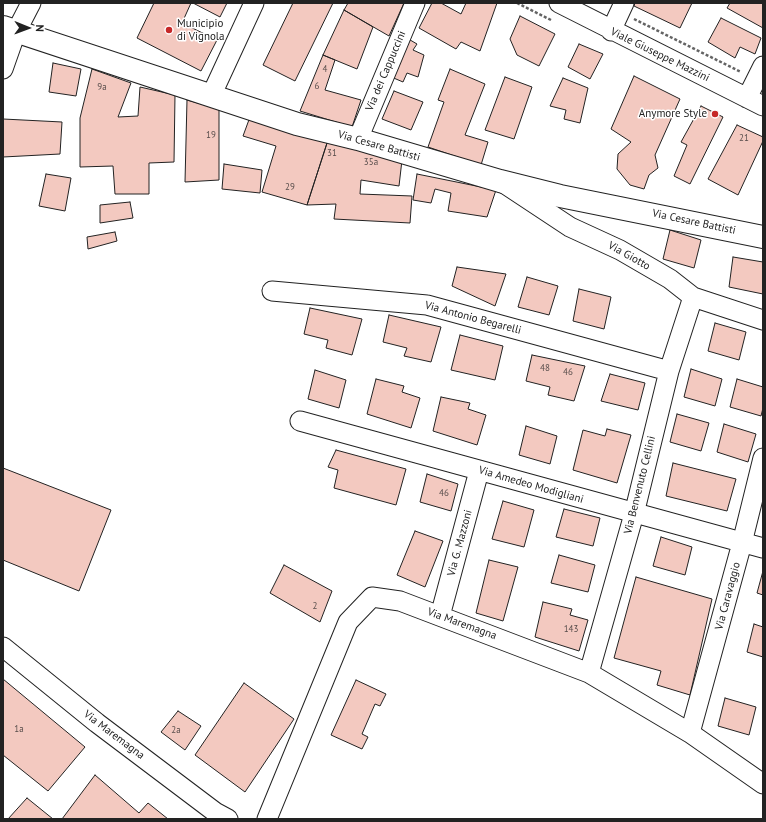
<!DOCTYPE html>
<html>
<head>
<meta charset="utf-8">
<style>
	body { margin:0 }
	#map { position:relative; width:766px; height:822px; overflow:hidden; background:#fff; font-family:"PT Sans",sans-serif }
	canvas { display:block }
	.frame { position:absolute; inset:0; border:4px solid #222; pointer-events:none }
	.north { position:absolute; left:8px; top:8px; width:40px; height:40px; -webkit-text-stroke:3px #fff; paint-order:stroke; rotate:91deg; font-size:11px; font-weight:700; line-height:16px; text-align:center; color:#222 }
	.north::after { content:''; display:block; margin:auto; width:14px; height:18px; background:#222; clip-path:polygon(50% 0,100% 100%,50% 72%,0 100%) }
</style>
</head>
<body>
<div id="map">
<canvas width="766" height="822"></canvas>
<div class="frame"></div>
<div class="north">N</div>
</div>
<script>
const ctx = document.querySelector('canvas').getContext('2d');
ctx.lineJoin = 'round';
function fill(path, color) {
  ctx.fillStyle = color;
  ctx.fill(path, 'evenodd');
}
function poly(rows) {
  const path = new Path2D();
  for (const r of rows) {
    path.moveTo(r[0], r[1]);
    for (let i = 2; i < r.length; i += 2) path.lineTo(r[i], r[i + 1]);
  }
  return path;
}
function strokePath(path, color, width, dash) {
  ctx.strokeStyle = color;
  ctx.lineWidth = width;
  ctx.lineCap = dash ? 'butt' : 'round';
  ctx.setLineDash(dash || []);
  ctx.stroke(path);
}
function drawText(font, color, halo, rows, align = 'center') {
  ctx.font = font + ' "PT Sans",sans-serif';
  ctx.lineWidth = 3;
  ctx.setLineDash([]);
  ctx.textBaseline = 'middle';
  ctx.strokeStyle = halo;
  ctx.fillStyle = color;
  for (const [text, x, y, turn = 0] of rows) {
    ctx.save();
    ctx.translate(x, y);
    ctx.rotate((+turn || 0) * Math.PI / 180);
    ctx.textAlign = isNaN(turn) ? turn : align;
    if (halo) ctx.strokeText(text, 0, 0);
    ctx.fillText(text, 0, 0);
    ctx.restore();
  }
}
const building = poly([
	[154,3,191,3,182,23,217,40,201,71,137,38,154,3],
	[193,3,227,3,220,17,193,3],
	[293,3,333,3,295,81,263,65,293,3],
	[348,3,404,3,389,36,344,10,348,3],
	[432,3,441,3,461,14,466,3,497,3,480,51,461,42,456,49,419,28,432,3],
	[635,3,692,3,680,28,634,6,635,3],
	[730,3,763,3,763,28,727,8,730,3],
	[344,10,373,27,357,69,323,55,344,10],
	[520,16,555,34,539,66,517,55,510,39,520,16],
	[721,18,761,38,755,54,740,47,735,58,708,42,721,18],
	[405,37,417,44,413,50,424,55,418,77,407,73,403,82,389,76,405,37],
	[579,44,603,54,590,79,568,67,579,44],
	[323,55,335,60,325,90,361,100,352,127,300,111,323,55],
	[53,63,81,69,76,96,49,92,53,63],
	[92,69,131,83,118,117,138,116,140,87,175,95,174,162,149,163,149,194,115,194,113,166,80,167,80,118,92,69],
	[450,69,485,84,465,135,488,142,481,165,428,147,444,102,438,100,450,69],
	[634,76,680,99,655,155,658,168,649,175,644,189,630,185,617,169,618,154,631,142,611,129,634,76],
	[505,77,532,87,514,139,485,130,505,77],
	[563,78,588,88,580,123,564,119,566,110,550,106,563,78],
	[394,91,423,102,411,130,382,119,394,91],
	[187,100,219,109,219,180,185,182,187,100],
	[701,106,723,117,690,184,674,176,687,145,681,142,701,106],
	[250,117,328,140,307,205,262,192,276,146,243,136,250,117],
	[3,119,62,122,60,154,3,157,3,119],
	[737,125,763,137,763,141,738,195,708,179,737,125],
	[328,140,402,160,399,186,361,180,360,194,412,196,410,223,334,219,336,204,307,205,328,140],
	[224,164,262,170,260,193,222,189,224,164],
	[46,174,71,178,65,211,39,206,46,174],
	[417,174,496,190,487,217,448,211,451,193,435,189,431,203,413,200,417,174],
	[130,202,133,218,100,223,100,205,130,202],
	[670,230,701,240,694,268,663,259,670,230],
	[115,232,117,241,88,249,87,237,115,232],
	[733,257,763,262,763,294,729,287,733,257],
	[457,267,506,274,495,306,452,286,457,267],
	[527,277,558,286,549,315,518,307,527,277],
	[579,289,611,297,604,329,573,321,579,289],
	[310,308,362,319,352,355,326,348,328,340,304,334,310,308],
	[389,315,441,327,431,362,404,356,407,348,383,342,389,315],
	[715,323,746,332,739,360,708,351,715,323],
	[460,335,503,346,495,380,451,370,460,335],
	[532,355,585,366,574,401,548,395,550,387,526,381,532,355],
	[691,369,722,379,715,406,684,397,691,369],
	[315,370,346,380,339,408,308,399,315,370],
	[610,374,645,383,638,410,601,401,610,374],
	[376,379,404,386,402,392,420,398,411,428,367,414,376,379],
	[737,379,763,387,763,408,761,416,730,407,737,379],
	[441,397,470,403,468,409,486,415,477,445,433,431,441,397],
	[677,414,709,423,701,451,670,442,677,414],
	[724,424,756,434,748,462,717,452,724,424],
	[526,426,557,436,550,464,519,455,526,426],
	[607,429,631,435,617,483,573,470,583,430,605,436,607,429],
	[336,450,406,469,396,505,334,488,338,470,328,467,336,450],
	[673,463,736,479,727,511,666,496,673,463],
	[3,468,111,510,79,591,3,560,3,468],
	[427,474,458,484,451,511,420,502,427,474],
	[503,501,534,510,524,547,492,539,503,501],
	[564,509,600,518,593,546,556,537,564,509],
	[415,531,443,541,425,587,397,575,415,531],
	[661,537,692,547,685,575,653,566,661,537],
	[559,555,595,565,588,592,551,583,559,555],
	[489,560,518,567,503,621,476,613,489,560],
	[284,565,332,591,320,622,270,593,284,565],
	[763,571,763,595,757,593,763,571],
	[636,577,712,599,690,695,657,685,661,671,614,658,636,577],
	[543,602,572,609,570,615,588,620,579,651,535,637,543,602],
	[754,624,763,627,763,657,747,652,754,624],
	[3,679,85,747,48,791,3,755,3,679],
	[356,680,386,694,380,706,375,704,362,734,368,737,362,749,331,735,356,680],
	[244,683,294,719,245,792,195,755,244,683],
	[725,698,756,707,749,735,718,726,725,698],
	[178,711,201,726,185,750,161,732,178,711],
	[95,775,139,813,148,803,168,819,62,819,95,775],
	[27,798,53,819,8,819,27,798]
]);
fill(building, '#f3c9c0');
strokePath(building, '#222', 1);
const minor = poly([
	[559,3,763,106],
	[611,31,624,3],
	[3,69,16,32,31,3],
	[211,96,254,3],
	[747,98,763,66],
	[358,139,415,3],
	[505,184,570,227,620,250,670,279,693,297,763,320],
	[272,291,427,305,669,371],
	[300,421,763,548],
	[440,616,479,471],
	[3,647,97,723,215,812,228,819],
	[589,673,634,514,669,371,693,297],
	[690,733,742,543,763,458],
	[267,819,348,622,372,597,400,601,589,673,690,733,763,784]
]);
const major = poly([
	[3,27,297,124,358,139,500,181,560,196,763,237]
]);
strokePath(minor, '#222', 21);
strokePath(major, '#222', 24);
strokePath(poly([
	[517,3,551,20],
	[634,19,741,72]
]), '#646464', 2.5, [3, 2]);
strokePath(minor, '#fff', 19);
strokePath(major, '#fff', 22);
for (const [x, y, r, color] of [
	[169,30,4,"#c62828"],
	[715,114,4,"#c62828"]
]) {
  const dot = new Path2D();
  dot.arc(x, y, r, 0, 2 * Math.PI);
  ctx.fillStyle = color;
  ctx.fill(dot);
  strokePath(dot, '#fff', 1.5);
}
drawText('9px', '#564c4a', null, [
	["4",325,69],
	["6",317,86],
	["9a",102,87],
	["19",211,135],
	["21",744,138],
	["31",332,153],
	["35a",371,162],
	["29",290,187],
	["48",545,368],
	["46",568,372],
	["46",444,493],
	["2",315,606],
	["143",571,629],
	["1a",19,729],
	["2a",176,730]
]);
drawText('11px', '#222', '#fff', [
	["Municipio",177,24],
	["di Vignola",177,37],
	["Anymore Style",707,114,"right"]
], 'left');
drawText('11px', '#222', '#fff', [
	["Viale Giuseppe Mazzini",660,55,26],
	["Via dei Cappuccini",386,71,-67],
	["Via Cesare Battisti",379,146,16],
	["Via Cesare Battisti",694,222,12],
	["Via Giotto",629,256,29],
	["Via Antonio Begarelli",473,318,15],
	["Via Amedeo Modigliani",531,485,16],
	["Via Benvenuto Cellini",640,485,-76],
	["Via G. Mazzoni",460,543,-75],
	["Via Caravaggio",728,596,-75],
	["Via Maremagna",462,624,20],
	["Via Maremagna",114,735,37]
]);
</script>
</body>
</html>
